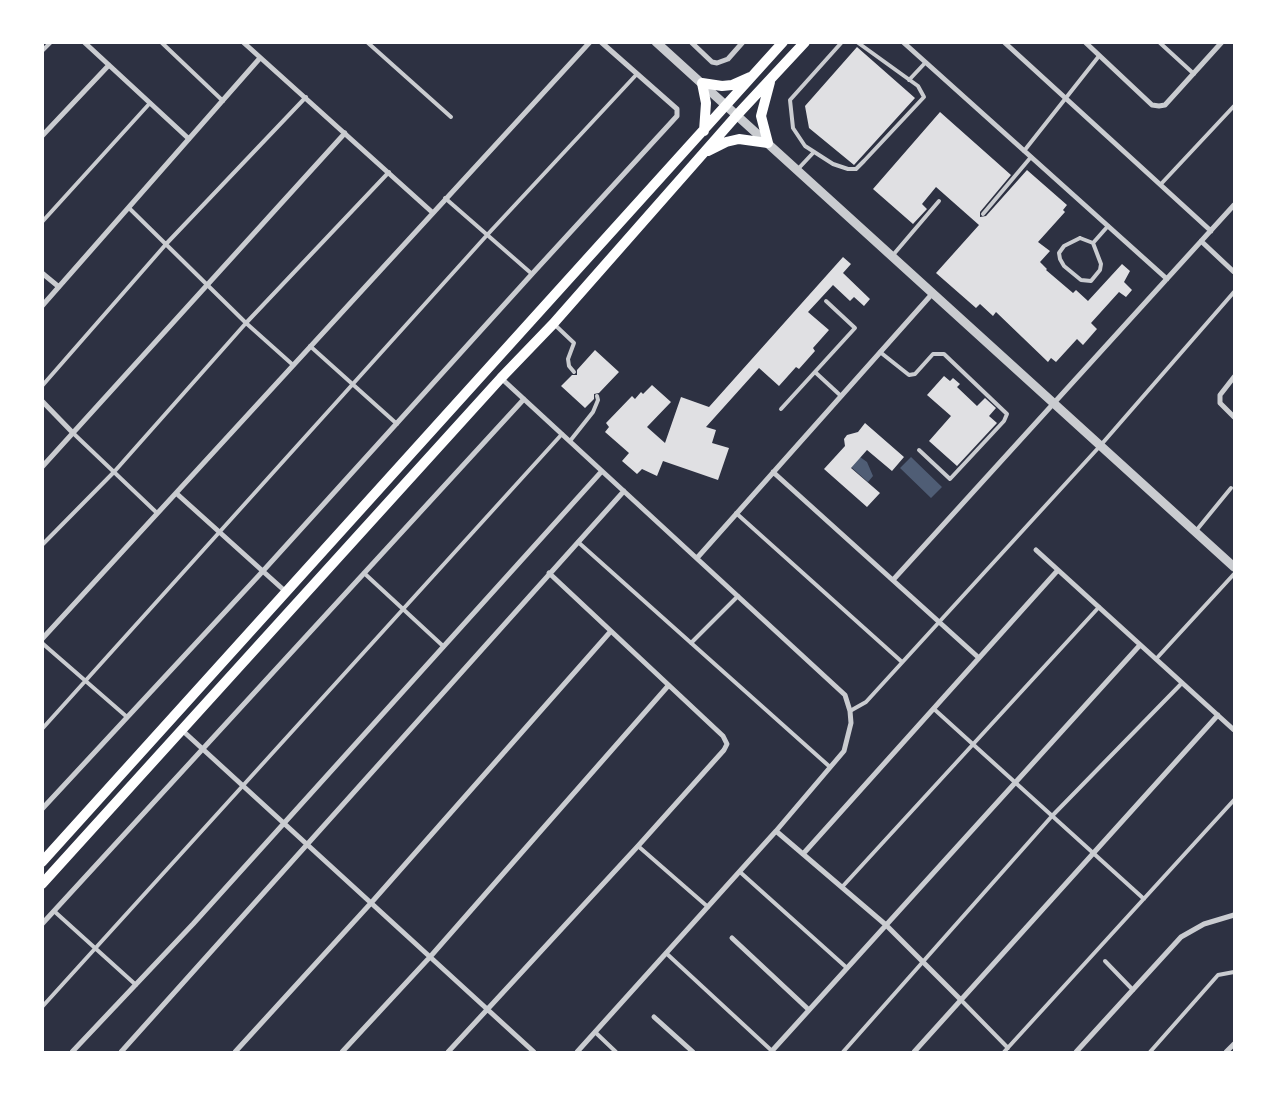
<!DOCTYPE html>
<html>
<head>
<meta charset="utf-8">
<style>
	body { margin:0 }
	#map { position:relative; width:1277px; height:1095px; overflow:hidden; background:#2d3142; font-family:Jost,sans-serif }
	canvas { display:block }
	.frame { position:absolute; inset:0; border:44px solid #fff; pointer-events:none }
</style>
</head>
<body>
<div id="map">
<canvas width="1277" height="1095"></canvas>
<div class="frame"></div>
</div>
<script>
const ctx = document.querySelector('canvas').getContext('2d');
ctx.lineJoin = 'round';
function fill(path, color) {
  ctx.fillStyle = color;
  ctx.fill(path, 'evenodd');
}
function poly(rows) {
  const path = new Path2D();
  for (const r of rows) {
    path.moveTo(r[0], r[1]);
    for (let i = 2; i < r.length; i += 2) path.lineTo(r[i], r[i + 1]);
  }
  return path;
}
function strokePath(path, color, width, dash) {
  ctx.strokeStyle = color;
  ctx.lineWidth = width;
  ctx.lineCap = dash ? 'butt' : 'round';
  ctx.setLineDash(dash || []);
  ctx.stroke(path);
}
fill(poly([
	[860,457,867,462,873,476,868,482,851,467],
	[911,457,942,487,931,498,900,468]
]), '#4f5d75');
fill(poly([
	[857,47,915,98,854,165,809,128,805,106],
	[940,112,1011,175,980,212,980,217,986,216,1027,170,1067,205,1063,210,1065,212,1038,242,1050,251,1040,262,1047,269,1046,270,1073,293,1076,290,1088,301,1122,264,1130,271,1124,282,1132,290,1126,297,1119,292,1091,323,1097,329,1083,345,1077,339,1056,362,1051,358,1048,362,996,312,993,316,980,304,976,308,936,273,979,225,936,187,922,204,927,209,913,224,873,189],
	[843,257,851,264,843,273,870,299,864,306,854,297,850,301,833,285,808,312,829,330,813,348,815,351,799,369,796,367,779,386,759,368,706,427,716,430,712,443,729,448,718,480,663,461,657,476,642,469,637,474,622,461,629,453,605,432,609,427,606,423,632,396,635,399,641,392,643,394,652,385,671,402,647,427,665,443,681,397,709,407],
	[595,350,619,372,599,393,594,394,594,399,585,408,561,386,572,375,577,375,577,370],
	[944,376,950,381,953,378,960,384,957,387,977,406,985,398,996,408,989,416,997,423,957,466,929,441,951,416,927,395],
	[865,423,904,457,892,471,867,450,851,468,880,493,867,507,824,469,845,446,844,439,847,435,858,432]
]), '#e0e0e3');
strokePath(poly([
	[161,42,223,101],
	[367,42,451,117],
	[842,42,790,100,793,128,805,146,833,164,848,169,856,169,864,161,924,97,918,86,857,42],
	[1159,42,1194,74],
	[42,51,51,42],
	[909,80,925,63],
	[1024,151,1099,56],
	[798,169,813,153],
	[1161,184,1234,106],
	[445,198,532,274],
	[129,208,246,323,293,365],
	[983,214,1031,157],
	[42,222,150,103],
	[1080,238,1093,243,1101,264,1100,270,1091,281,1081,280,1064,266,1060,259,1059,253,1064,246,1080,238],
	[1093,243,1108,226],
	[893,255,939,201],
	[555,325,574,343,568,359,569,366,574,372],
	[310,346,397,424],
	[880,352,909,375,915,374,933,354,944,354,1007,414,1004,421,950,479,919,450],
	[815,372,841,396],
	[42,386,167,243,306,97],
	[781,409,855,328,826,301],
	[73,433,157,513],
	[570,441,593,412,598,400,597,396],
	[736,513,902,662],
	[1195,532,1231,488],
	[578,542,830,767],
	[42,545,114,472,246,323,389,172],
	[364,573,443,646],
	[42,643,127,717],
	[691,643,738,596],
	[1156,659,1234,574],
	[934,709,1144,899],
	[850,711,866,702,1100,446,1234,292],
	[42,729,488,234,636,75],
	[638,846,708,907],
	[740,872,847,968],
	[843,886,1099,607],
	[54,911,136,985],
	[666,953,772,1051],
	[1105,961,1133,990],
	[961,1000,1008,1048],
	[42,1007,562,434],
	[595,1032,616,1052],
	[843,1052,1052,816,1182,683],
	[1004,1052,1234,800],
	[1150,1052,1218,975,1234,972]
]), '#caccd0', 4);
strokePath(poly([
	[84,42,189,139],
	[243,42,433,213],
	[691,42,712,62,717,63,728,59,743,42],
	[903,42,1167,279],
	[1004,42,1211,231],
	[1085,42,1152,105,1159,106,1165,105,1222,42],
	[42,136,109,65],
	[1201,241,1234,272],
	[42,273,59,287],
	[42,306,260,58],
	[1234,377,1220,395,1220,403,1234,417],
	[501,378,845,695,850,711,851,723,844,751,776,831,577,1052],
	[42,401,73,433],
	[42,467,345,133],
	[773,472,979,658],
	[176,493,286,592],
	[1036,550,1234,730],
	[697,558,932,294],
	[893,580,1234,205],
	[42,639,590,42],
	[183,731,534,1052],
	[42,809,263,571,532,274,677,116,677,109,601,42],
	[776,831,886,925,961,1000],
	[803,854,1058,570],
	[42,924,524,399],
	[732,938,809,1010],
	[654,1017,693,1052],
	[72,1052,193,924,602,471],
	[121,1052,624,491],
	[235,1052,371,903,611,631],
	[342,1052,430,957,668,686],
	[448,1052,638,846,724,750,727,744,723,736,549,573],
	[771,1052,1140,645],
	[914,1052,1218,715],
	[1076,1052,1181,937,1204,924,1234,915],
	[1226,1052,1234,1044]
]), '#caccd0', 5);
strokePath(poly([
	[656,42,1234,567]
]), '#caccd0', 9);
strokePath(poly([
	[704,131,706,103,702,83,722,86,732,85,750,77],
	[708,151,726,142,739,139,768,143,761,116,770,82],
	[42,862,783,42],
	[42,884,501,378,553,324,737,115,805,42]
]), '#fff', 10);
</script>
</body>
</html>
